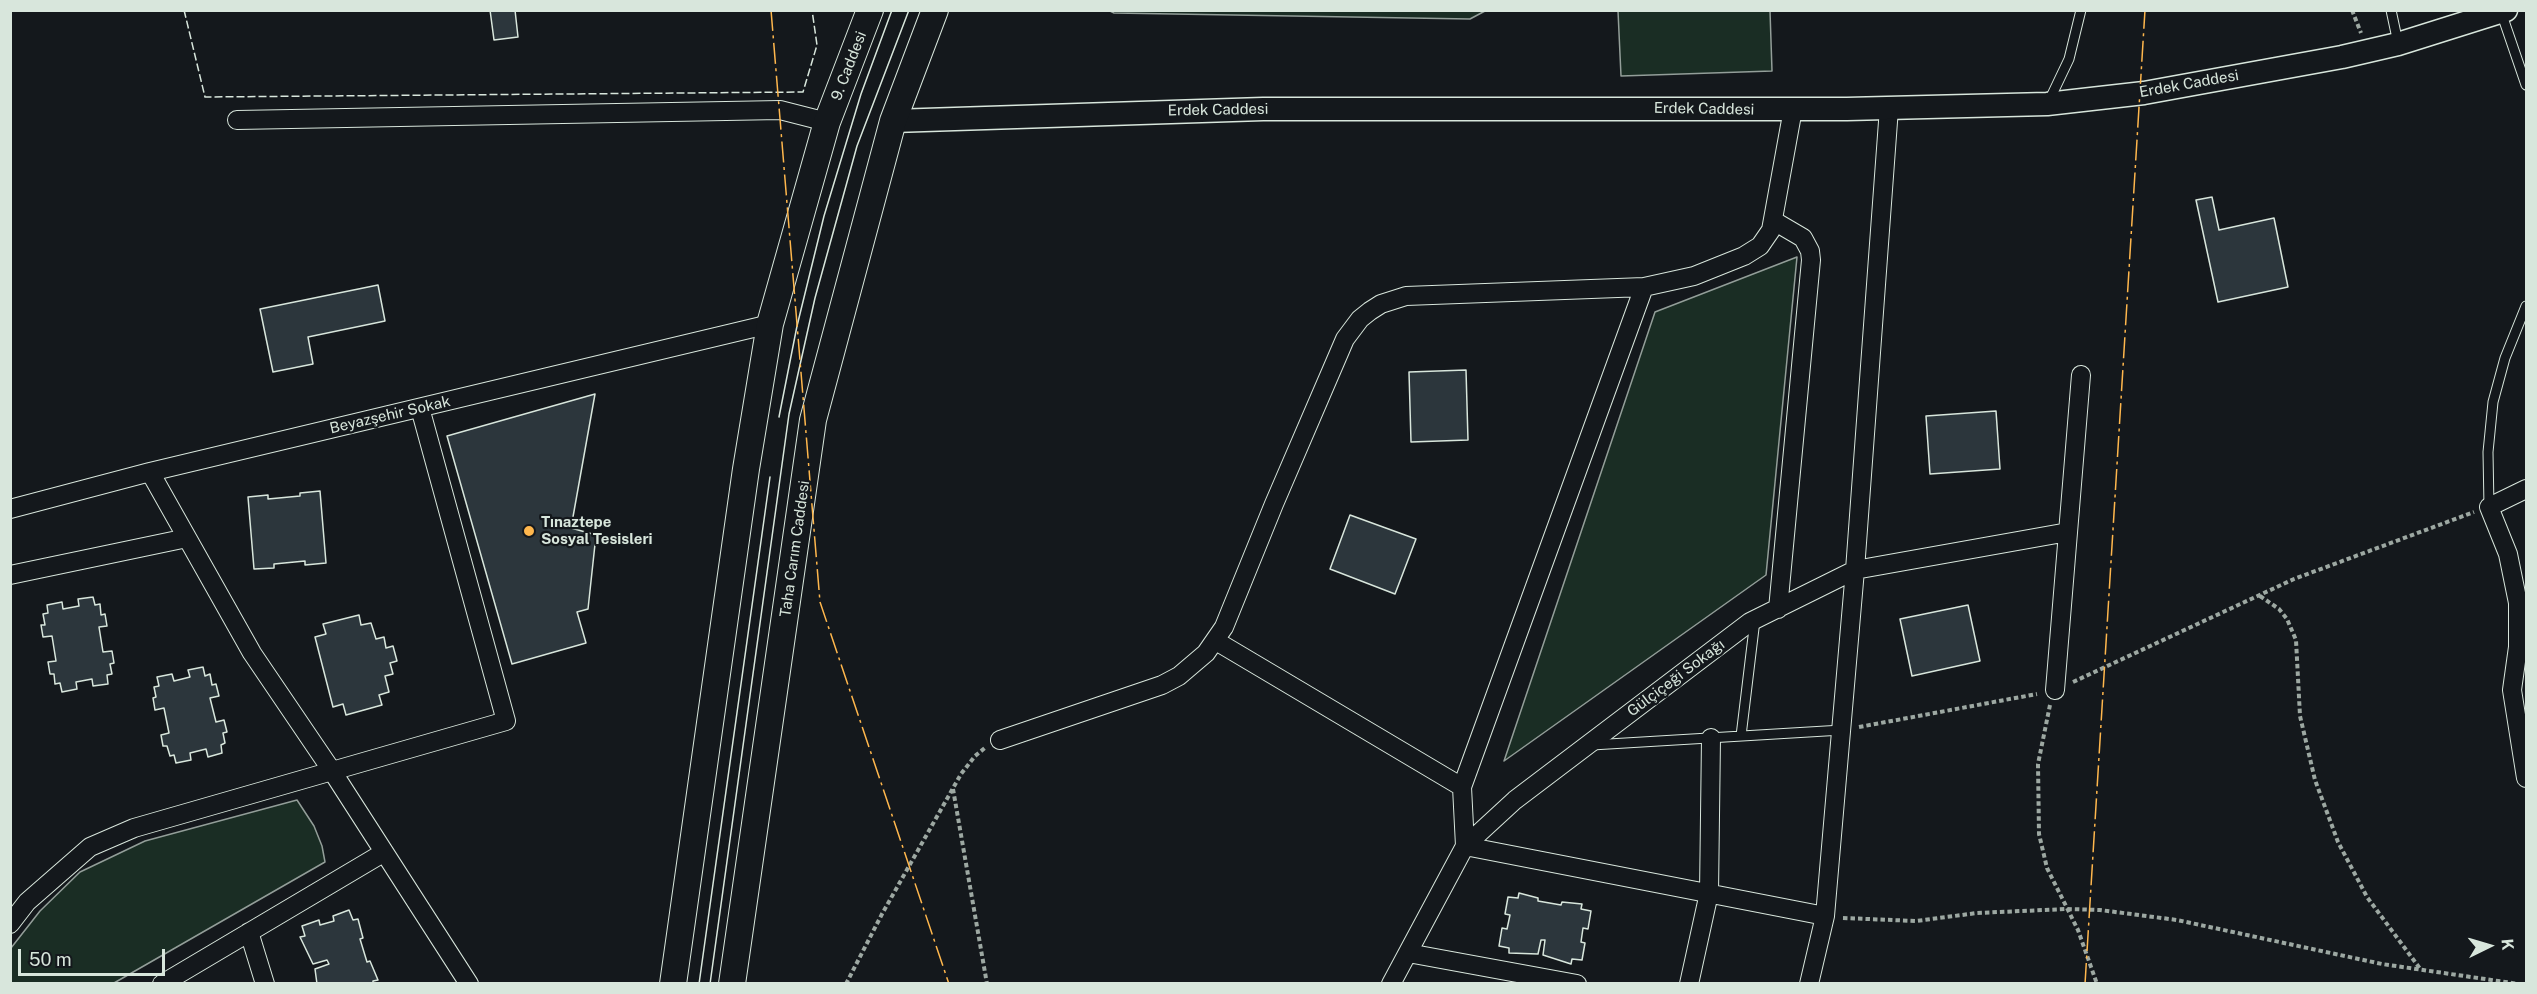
<!DOCTYPE html>
<html>
<head>
<meta charset="utf-8">
<style>
	body { margin:0 }
	#map { position:relative; width:2537px; height:994px; overflow:hidden; background:#14181c; font-family:"Public Sans",sans-serif }
	canvas { display:block }
	.frame { position:absolute; inset:0; border:12px solid #d8e6dc; pointer-events:none }
	.north { position:absolute; left:2459px; top:916px; width:60px; height:60px; -webkit-text-stroke:4px #14181c; paint-order:stroke; rotate:85deg; font-size:16px; font-weight:700; line-height:24px; text-align:center; color:#d8e6dc }
	.north::after { content:''; display:block; margin:auto; width:21px; height:27px; background:#d8e6dc; clip-path:polygon(50% 0,100% 100%,50% 72%,0 100%) }
	.scale { position:absolute; left:18px; top:949px; width:147px; height:27px; box-sizing:border-box; border:3px solid #d8e6dc; border-top:0; padding-left:8px; font-size:18px; line-height:21px; white-space:nowrap; color:#d8e6dc; -webkit-text-stroke:4px #14181c; paint-order:stroke }
</style>
</head>
<body>
<div id="map">
<canvas width="2537" height="994"></canvas>
<div class="frame"></div>
<div class="north">K</div>
<div class="scale">50 m</div>
</div>
<script>
const ctx = document.querySelector('canvas').getContext('2d');
ctx.lineJoin = 'round';
function fill(path, color) {
  ctx.fillStyle = color;
  ctx.fill(path, 'evenodd');
}
function poly(rows) {
  const path = new Path2D();
  for (const r of rows) {
    path.moveTo(r[0], r[1]);
    for (let i = 2; i < r.length; i += 2) path.lineTo(r[i], r[i + 1]);
  }
  return path;
}
function strokePath(path, color, width, dash) {
  ctx.strokeStyle = color;
  ctx.lineWidth = width;
  ctx.lineCap = dash ? 'butt' : 'round';
  ctx.setLineDash(dash || []);
  ctx.stroke(path);
}
function drawText(font, color, halo, rows, align = 'center') {
  ctx.font = font + ' "Public Sans",sans-serif';
  ctx.lineWidth = 4.5;
  ctx.setLineDash([]);
  ctx.textBaseline = 'middle';
  ctx.strokeStyle = halo;
  ctx.fillStyle = color;
  for (const [text, x, y, turn = 0] of rows) {
    ctx.save();
    ctx.translate(x, y);
    ctx.rotate((+turn || 0) * Math.PI / 180);
    ctx.textAlign = isNaN(turn) ? turn : align;
    if (halo) ctx.strokeText(text, 0, 0);
    ctx.fillText(text, 0, 0);
    ctx.restore();
  }
}
const green = poly([
	[1110,11,1485,11,1470,19,1114,13,1110,11],
	[1618,11,1770,11,1772,71,1621,76,1618,11],
	[1797,257,1766,575,1504,761,1655,312,1797,257],
	[297,800,314,826,322,846,325,862,114,983,11,983,11,948,40,911,80,872,145,841,297,800]
]);
fill(green, '#1a2d24');
strokePath(green, '#939e99', 1.5);
const building = poly([
	[490,10,515,10,518,37,494,40,490,10],
	[2212,197,2219,230,2274,218,2288,287,2218,302,2196,200,2212,197],
	[378,285,385,321,308,337,313,364,273,372,260,309,378,285],
	[1466,370,1468,440,1411,442,1409,372,1466,370],
	[595,394,571,528,596,535,588,609,577,612,586,643,512,664,447,436,595,394],
	[1996,411,2000,469,1930,474,1926,416,1996,411],
	[320,491,326,563,305,565,305,561,274,564,274,568,254,569,248,497,268,495,268,499,300,496,300,493,320,491],
	[1350,515,1416,539,1395,594,1330,569,1350,515],
	[93,597,95,605,100,604,101,615,105,614,107,626,99,627,103,652,112,651,114,663,110,664,112,674,107,675,108,684,93,686,92,679,76,682,77,689,62,692,60,683,55,684,54,674,50,674,48,662,56,661,52,636,43,637,41,625,45,625,43,614,48,613,47,605,62,602,63,609,79,606,78,599,93,597],
	[1968,605,1980,661,1912,676,1900,619,1968,605],
	[359,615,361,625,371,623,376,639,384,637,386,648,393,646,397,661,390,663,393,674,385,676,389,692,379,695,382,705,346,715,343,704,333,707,315,637,326,634,323,624,359,615],
	[203,667,205,676,210,674,212,685,216,684,219,696,210,698,216,722,224,720,227,732,223,733,225,743,221,745,222,753,208,757,206,749,190,753,191,760,176,763,174,755,170,756,167,746,163,746,161,735,169,733,164,708,155,710,153,698,156,697,154,687,159,686,157,677,172,674,174,681,190,677,188,670,203,667],
	[1519,893,1538,898,1538,901,1561,905,1562,902,1582,904,1581,909,1591,911,1588,929,1583,928,1581,942,1585,943,1582,960,1572,959,1571,964,1543,955,1545,940,1541,940,1538,954,1509,953,1509,948,1499,946,1502,928,1507,929,1510,915,1505,914,1508,897,1518,898,1519,893],
	[349,910,353,920,358,919,363,938,360,939,367,962,370,961,378,980,373,981,373,984,317,984,315,969,329,964,327,960,313,964,300,937,305,936,302,926,319,920,320,925,334,921,333,916,349,910]
]);
fill(building, '#2c363c');
strokePath(building, '#d8e6dc', 1.5);
const service = poly([
	[2391,10,2398,43],
	[2501,12,2526,85],
	[2049,101,2069,59,2081,10],
	[2489,507,2488,452,2493,402,2505,358,2526,306],
	[1741,736,1755,620],
	[1592,745,1842,730]
]);
const minor = poly([
	[237,120,780,110,827,122],
	[1774,221,1803,238,1810,251,1811,260,1778,609],
	[1644,287,1462,787,1465,846,1825,916],
	[150,472,252,653,332,771,469,984],
	[2526,489,2489,507,2508,554,2518,603,2518,647,2512,690,2526,778],
	[10,509,150,472,770,324],
	[10,575,187,538],
	[1216,641,1462,787],
	[2055,690,2081,375],
	[1000,740,1162,685,1179,676,1206,653,1224,627,1274,504,1345,339,1360,319,1370,311,1381,304,1406,296,1644,287,1694,276,1744,256,1760,246,1771,230,1793,109],
	[10,924,27,902,90,847,134,828,506,721,420,408],
	[249,932,265,984],
	[1408,953,1577,984],
	[162,984,383,853],
	[1391,984,1465,846,1515,800,1750,622,1855,570,2068,532],
	[1689,984,1709,893,1711,738],
	[1809,984,1825,916,1855,570,1889,108]
]);
const tertiary = poly([
	[893,121,1263,109,1847,109,2047,104,2144,93,2342,57,2398,44,2506,10]
]);
const secondary = poly([
	[673,984,746,469,770,324,827,122,870,10],
	[732,984,813,420,893,121,935,10]
]);
strokePath(service, '#d8e6dc', 11);
strokePath(minor, '#d8e6dc', 20);
strokePath(tertiary, '#d8e6dc', 25);
strokePath(secondary, '#d8e6dc', 28);
strokePath(poly([
	[2352,10,2361,33],
	[2260,596,2279,609,2287,619,2296,640,2300,716,2315,780,2338,842,2367,897,2421,970],
	[2073,682,2294,579,2474,512],
	[2050,705,2038,764,2039,834,2047,868,2078,930,2097,984],
	[1859,727,2037,694],
	[953,789,987,984],
	[1843,918,1916,921,1977,913,2067,909,2100,910,2177,920,2382,964,2519,984],
	[846,984,882,914,961,774,975,756,986,747]
]), '#9da8a2', 4, [4.5, 3]);
strokePath(service, '#14181c', 9);
strokePath(minor, '#14181c', 18);
strokePath(tertiary, '#14181c', 22);
strokePath(secondary, '#14181c', 26);
strokePath(poly([
	[779,417,797,326,824,216,861,94,892,10],
	[699,984,770,477],
	[710,984,789,414,815,298,857,146,909,10]
]), '#d8e6dc', 1.5);
strokePath(poly([
	[184,10,205,97,803,92,817,45,812,10]
]), '#d8e6dc', 1.5, [8, 3]);
strokePath(poly([
	[771,10,820,602,949,984],
	[2085,984,2145,10]
]), '#ffb74d', 1.5, [21, 4.5, 3, 4.5]);
for (const [x, y, r, color] of [
	[529,531,6,"#ffb74d"]
]) {
  const dot = new Path2D();
  dot.arc(x, y, r, 0, 2 * Math.PI);
  ctx.fillStyle = color;
  ctx.fill(dot);
  strokePath(dot, '#14181c', 2);
}
drawText('15px', '#d8e6dc', '#14181c', [
	["9. Caddesi",849,66,-69],
	["Erdek Caddesi",2189,84,-10],
	["Erdek Caddesi",1704,109,1],
	["Erdek Caddesi",1218,110,-1],
	["Beyazşehir Sokak",390,415,-13],
	["Taha Carım Caddesi",795,549,-82],
	["Gülçiçeği Sokağı",1676,678,-37]
]);
drawText('bold 15px', '#d8e6dc', '#14181c', [
	["Tınaztepe",541,522],
	["Sosyal Tesisleri",541,539]
], 'left');
</script>
</body>
</html>
